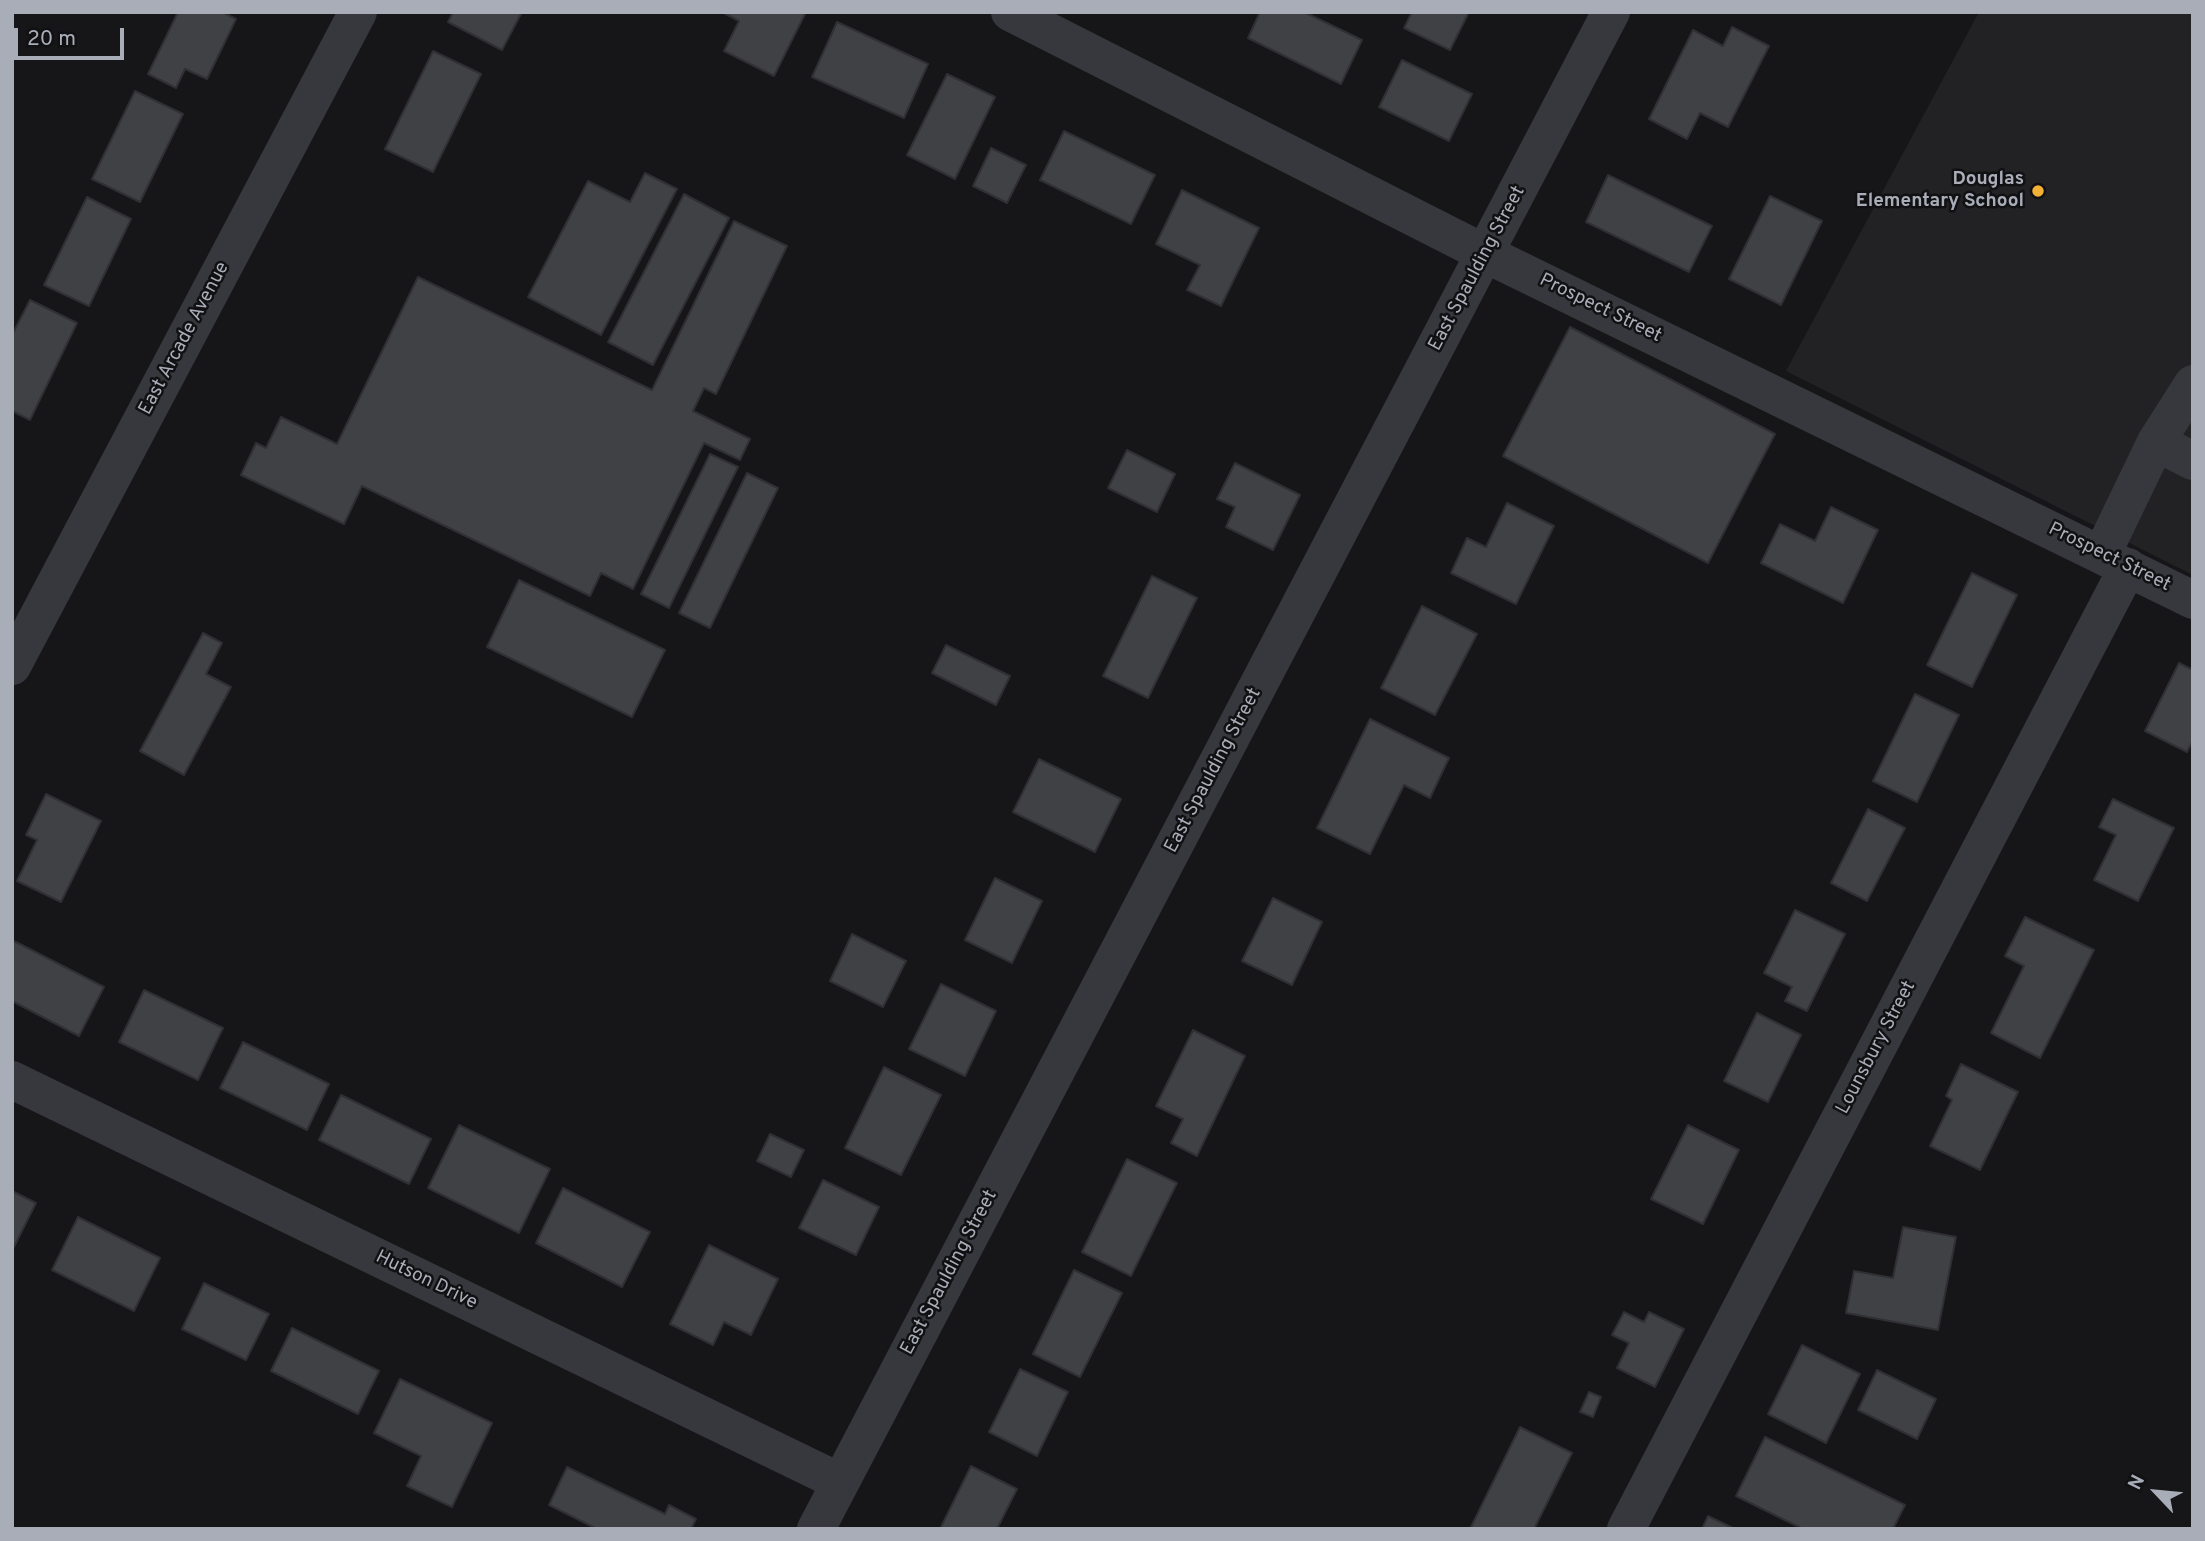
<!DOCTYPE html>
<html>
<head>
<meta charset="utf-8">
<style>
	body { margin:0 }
	#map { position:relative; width:2205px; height:1541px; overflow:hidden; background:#161618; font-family:Overpass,sans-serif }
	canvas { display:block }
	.frame { position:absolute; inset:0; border:14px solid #a8adb8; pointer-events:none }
	.north { position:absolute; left:2121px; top:1457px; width:70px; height:70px; -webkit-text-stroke:5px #111113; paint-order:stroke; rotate:296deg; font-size:19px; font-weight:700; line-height:28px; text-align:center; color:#a8adb8 }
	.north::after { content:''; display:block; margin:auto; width:24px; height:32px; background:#a8adb8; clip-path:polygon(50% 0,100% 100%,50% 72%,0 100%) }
	.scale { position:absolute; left:14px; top:28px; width:110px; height:32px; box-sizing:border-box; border:4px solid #a8adb8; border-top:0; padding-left:9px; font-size:21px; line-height:24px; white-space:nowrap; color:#a8adb8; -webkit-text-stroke:5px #111113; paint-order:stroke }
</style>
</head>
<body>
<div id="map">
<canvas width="2205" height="1541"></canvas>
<div class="frame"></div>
<div class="north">N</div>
<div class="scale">20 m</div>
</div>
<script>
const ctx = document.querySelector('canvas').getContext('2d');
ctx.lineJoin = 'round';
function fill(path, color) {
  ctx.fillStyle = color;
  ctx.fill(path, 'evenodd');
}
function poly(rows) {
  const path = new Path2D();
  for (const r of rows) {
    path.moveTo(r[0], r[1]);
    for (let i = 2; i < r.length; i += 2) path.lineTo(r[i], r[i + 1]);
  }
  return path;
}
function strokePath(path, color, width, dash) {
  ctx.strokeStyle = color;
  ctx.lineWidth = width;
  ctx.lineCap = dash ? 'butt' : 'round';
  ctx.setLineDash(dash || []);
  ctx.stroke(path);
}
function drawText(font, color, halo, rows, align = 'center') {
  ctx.font = font + ' Overpass,sans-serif';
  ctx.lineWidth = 5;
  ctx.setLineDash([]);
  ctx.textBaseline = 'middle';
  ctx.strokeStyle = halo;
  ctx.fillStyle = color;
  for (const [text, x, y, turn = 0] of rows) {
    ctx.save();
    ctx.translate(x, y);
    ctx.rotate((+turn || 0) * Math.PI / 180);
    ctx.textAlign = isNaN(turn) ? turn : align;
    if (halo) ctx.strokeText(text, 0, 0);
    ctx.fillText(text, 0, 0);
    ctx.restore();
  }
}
fill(poly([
	[1979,12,2193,12,2193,575,1786,371]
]), '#222225');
const building = poly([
	[178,12,222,12,236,19,207,79,185,69,176,88,148,74,178,12],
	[453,12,522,12,502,50,448,22,453,12],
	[722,12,806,12,774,76,724,51,739,21,722,12],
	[1260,12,1304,12,1362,40,1341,84,1248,38,1260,12],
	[1412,12,1469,12,1450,50,1404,28,1412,12],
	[837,22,928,64,904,118,812,77,837,22],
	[1732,27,1769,46,1728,127,1700,113,1687,139,1649,119,1693,30,1723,46,1732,27],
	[433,51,481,74,433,172,385,149,433,51],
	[1402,60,1472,94,1449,141,1379,107,1402,60],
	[947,74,995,97,955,179,907,155,947,74],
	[135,91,183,114,140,202,92,179,135,91],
	[1064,131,1155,175,1131,224,1040,180,1064,131],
	[991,148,1026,165,1007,203,973,186,991,148],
	[645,173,677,189,601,335,528,297,588,181,630,202,645,173],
	[1608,175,1712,226,1689,272,1586,222,1608,175],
	[1182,190,1259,228,1221,306,1187,290,1200,265,1156,244,1182,190],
	[684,194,729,218,653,365,608,342,684,194],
	[1770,196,1822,221,1781,305,1729,279,1770,196],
	[87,197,131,219,89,306,44,285,87,197],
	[734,221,787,246,716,394,704,388,693,411,750,439,740,460,704,443,633,589,601,573,590,596,362,486,344,524,241,475,256,443,266,448,281,417,337,444,418,277,652,390,734,221],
	[30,300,77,323,30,420,12,411,12,335,30,300],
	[1570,327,1775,434,1708,563,1503,456,1570,327],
	[1127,450,1175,474,1157,512,1108,488,1127,450],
	[710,454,738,467,669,608,641,594,710,454],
	[1235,463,1300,495,1273,550,1226,527,1235,507,1217,499,1235,463],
	[747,473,778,488,710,628,679,613,747,473],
	[1507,503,1554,526,1516,604,1451,573,1467,538,1486,547,1507,503],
	[1831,507,1878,530,1843,603,1761,563,1780,524,1815,541,1831,507],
	[1972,573,2017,595,1972,687,1927,665,1972,573],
	[1152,576,1197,598,1148,698,1103,676,1152,576],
	[519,580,665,650,632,717,487,647,519,580],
	[1422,606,1477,634,1435,715,1381,688,1422,606],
	[203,633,222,643,206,674,231,687,184,775,140,751,203,633],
	[946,645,1010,676,996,705,932,673,946,645],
	[2179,663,2193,670,2193,740,2187,752,2145,731,2179,663],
	[1915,694,1959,715,1917,802,1873,781,1915,694],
	[1370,719,1449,758,1430,798,1404,785,1370,854,1317,828,1370,719],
	[1039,759,1121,799,1095,852,1013,812,1039,759],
	[46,794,101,821,61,902,17,881,37,840,26,835,46,794],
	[2113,799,2174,828,2138,901,2094,880,2116,835,2099,827,2113,799],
	[1868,809,1905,828,1867,901,1831,883,1868,809],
	[995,878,1042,901,1012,963,965,940,995,878],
	[1273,898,1322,922,1292,985,1242,961,1273,898],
	[1795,910,1845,934,1807,1011,1785,1001,1792,987,1764,973,1795,910],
	[2025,917,2094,950,2040,1058,1991,1033,2024,966,2005,956,2025,917],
	[852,934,906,961,883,1007,830,981,852,934],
	[12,940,104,987,79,1036,12,1001,12,940],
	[941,984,996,1011,965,1076,909,1049,941,984],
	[144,990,223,1028,198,1080,119,1042,144,990],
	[1757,1013,1801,1035,1768,1102,1724,1081,1757,1013],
	[1193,1030,1245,1056,1197,1156,1171,1143,1183,1119,1156,1106,1193,1030],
	[243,1042,329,1084,307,1130,220,1088,243,1042],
	[1961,1064,2018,1092,1980,1170,1930,1146,1952,1100,1946,1096,1961,1064],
	[884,1067,941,1095,901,1175,845,1148,884,1067],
	[341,1095,431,1139,409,1184,319,1140,341,1095],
	[459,1125,550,1169,519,1233,428,1188,459,1125],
	[1688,1125,1739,1150,1703,1224,1651,1199,1688,1125],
	[770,1134,804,1150,791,1177,757,1161,770,1134],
	[1127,1159,1177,1183,1131,1276,1082,1252,1127,1159],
	[823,1180,879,1207,856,1255,799,1228,823,1180],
	[563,1188,650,1232,622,1287,536,1243,563,1188],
	[12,1191,36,1203,12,1251,12,1191],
	[78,1217,160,1258,134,1311,52,1270,78,1217],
	[1903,1227,1956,1237,1938,1330,1846,1313,1854,1271,1893,1278,1903,1227],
	[709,1245,778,1279,751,1335,724,1322,713,1345,670,1324,709,1245],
	[1074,1270,1122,1293,1080,1377,1033,1354,1074,1270],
	[204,1283,269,1314,246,1360,182,1329,204,1283],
	[1624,1312,1644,1322,1649,1312,1684,1329,1655,1387,1617,1368,1629,1343,1612,1335,1624,1312],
	[292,1328,379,1371,358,1414,271,1371,292,1328],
	[1802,1345,1860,1374,1826,1443,1768,1414,1802,1345],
	[1020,1369,1068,1392,1037,1456,989,1432,1020,1369],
	[1877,1370,1936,1399,1917,1439,1858,1410,1877,1370],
	[400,1379,492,1423,452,1507,407,1486,421,1456,374,1433,400,1379],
	[1589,1392,1601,1397,1593,1417,1580,1412,1589,1392],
	[1520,1427,1572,1453,1534,1529,1470,1529,1520,1427],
	[1765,1437,1905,1505,1893,1529,1803,1529,1736,1496,1765,1437],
	[971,1466,1017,1489,997,1529,940,1529,971,1466],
	[567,1467,665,1514,669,1505,696,1519,691,1529,597,1529,549,1505,567,1467],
	[1708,1516,1735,1529,1702,1529,1708,1516]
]);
fill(building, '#404145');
strokePath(building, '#303034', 2);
strokePath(poly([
	[1010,12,1486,254,2193,600],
	[2156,442,2193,461],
	[2102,554,2156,442,2193,384],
	[12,666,358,12],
	[12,1080,840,1482],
	[816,1529,1611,12],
	[1626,1529,2128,567]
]), '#37383d', 38);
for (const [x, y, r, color] of [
	[2038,191,7,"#f2b134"]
]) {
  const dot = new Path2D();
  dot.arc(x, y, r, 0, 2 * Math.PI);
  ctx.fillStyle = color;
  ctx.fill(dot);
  strokePath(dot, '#111113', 2.5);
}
drawText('bold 19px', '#a8adb8', '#111113', [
	["Douglas",2024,180],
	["Elementary School",2024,202]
], 'right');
drawText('19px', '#a8adb8', '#111113', [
	["East Spaulding Street",1478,269,-62],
	["Prospect Street",1600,309,26],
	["East Arcade Avenue",185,339,-62],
	["Prospect Street",2109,558,26],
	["East Spaulding Street",1214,771,-62],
	["Lounsbury Street",1877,1048,-62],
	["East Spaulding Street",950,1273,-62],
	["Hutson Drive",426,1281,26]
]);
</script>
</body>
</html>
